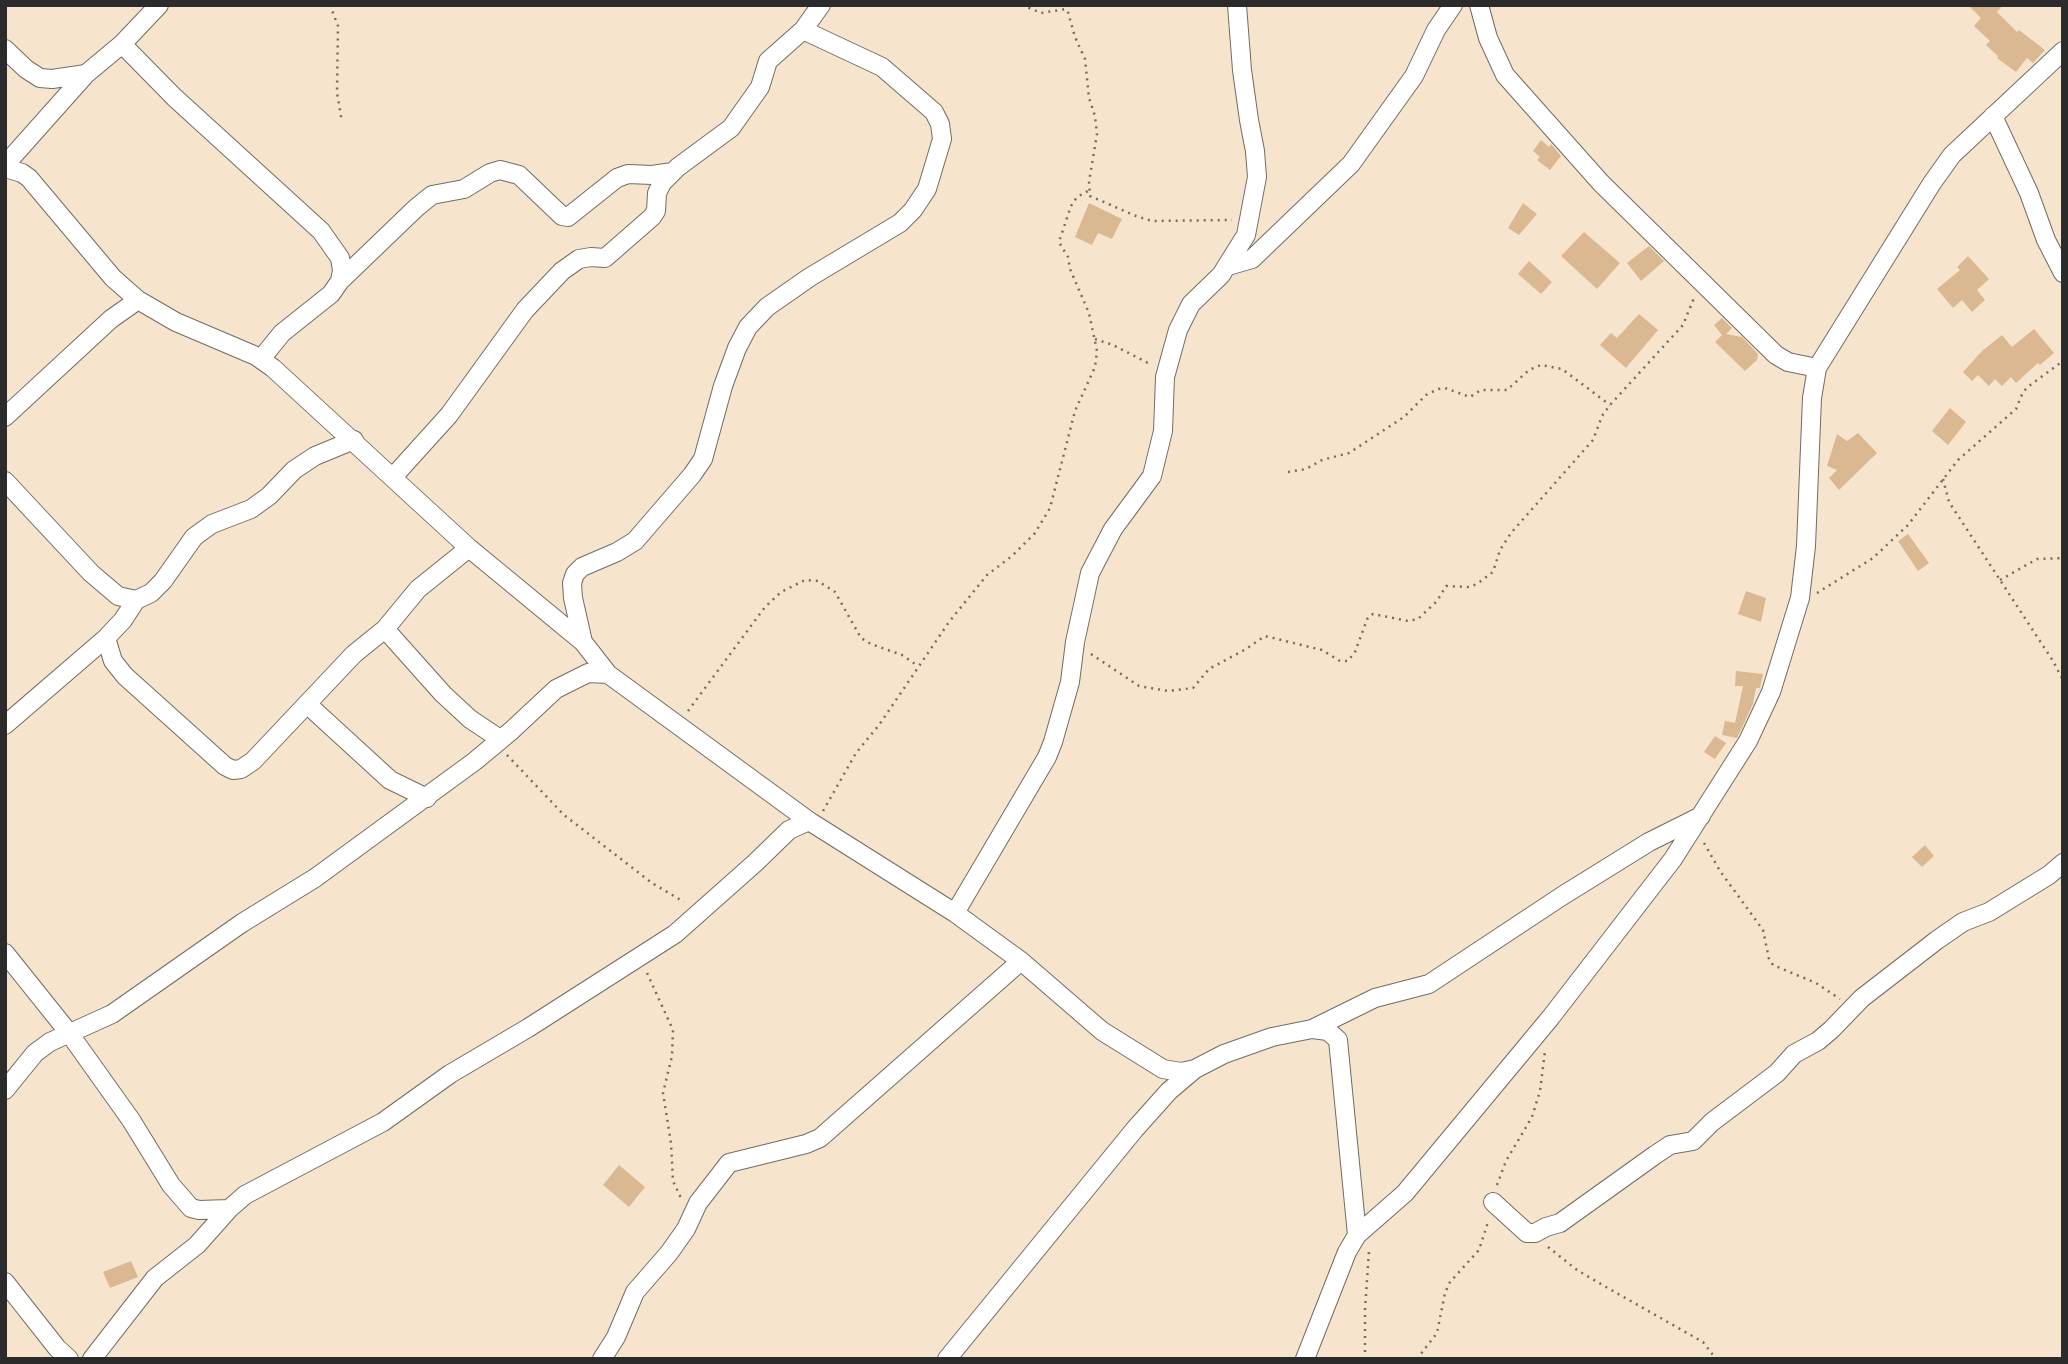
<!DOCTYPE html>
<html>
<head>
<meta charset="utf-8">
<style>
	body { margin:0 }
	#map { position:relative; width:2068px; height:1364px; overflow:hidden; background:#f6e5cc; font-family:"Gentium Book Plus",serif }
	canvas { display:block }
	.frame { position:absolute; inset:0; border:7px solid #2b2b2b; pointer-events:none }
</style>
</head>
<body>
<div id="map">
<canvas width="2068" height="1364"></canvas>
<div class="frame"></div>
</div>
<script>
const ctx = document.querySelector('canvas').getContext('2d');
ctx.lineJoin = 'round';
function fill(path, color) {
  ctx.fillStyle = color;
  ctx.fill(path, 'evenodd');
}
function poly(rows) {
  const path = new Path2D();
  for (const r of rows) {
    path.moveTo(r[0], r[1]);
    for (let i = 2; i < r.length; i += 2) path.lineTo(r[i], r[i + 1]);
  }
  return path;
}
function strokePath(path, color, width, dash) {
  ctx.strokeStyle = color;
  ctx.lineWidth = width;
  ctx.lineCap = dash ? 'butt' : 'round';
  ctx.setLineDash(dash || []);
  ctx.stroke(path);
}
fill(poly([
	[1968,5,2003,5,1997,12,2017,32,2019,30,2045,50,2033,63,2027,58,2016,72,1997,58,1998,56,1986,45,1990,41,1974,26,1981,18],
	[1541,140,1549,147,1551,144,1561,156,1550,170,1537,160,1540,157,1533,151],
	[1089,203,1122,219,1112,239,1098,233,1092,245,1075,237],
	[1523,203,1537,214,1519,235,1508,228],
	[1584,232,1620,263,1597,289,1561,256],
	[1649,246,1664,261,1641,281,1627,263],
	[1968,256,1989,279,1977,290,1985,300,1972,312,1962,300,1953,308,1937,289,1960,270,1957,267],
	[1529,261,1552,282,1541,294,1518,274],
	[1639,314,1658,330,1626,368,1600,345,1611,333,1617,338],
	[1722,318,1732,328,1726,334,1742,337,1758,354,1757,360,1745,371,1715,342,1722,335,1714,325],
	[2034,329,2054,353,2040,365,2038,363,2016,383,2011,377,2002,386,1995,379,1989,386,1978,375,1972,381,1963,372,1982,351,2002,335,2012,347],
	[1950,408,1966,422,1948,445,1932,431],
	[1858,433,1877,453,1839,490,1829,478,1837,470,1827,466,1837,434,1847,441],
	[1908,534,1929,563,1918,571,1898,541],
	[1746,591,1766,598,1761,622,1738,614],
	[1736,671,1763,674,1760,688,1756,688,1753,704,1737,738,1722,735,1725,721,1735,723,1743,686,1735,686],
	[1715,736,1726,743,1715,759,1704,752],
	[1925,845,1934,856,1922,867,1912,857],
	[619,1165,645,1187,629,1207,603,1185],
	[131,1261,138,1277,110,1288,103,1272]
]), '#dab992');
const minor = poly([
	[1479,5,1488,38,1505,75,1601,183,1776,355,1788,362,1817,368],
	[122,44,174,97,321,231,340,258,342,270,340,281,331,294,282,333,261,359],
	[5,49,26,69,40,78,52,79,86,74],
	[1993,116,2029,193,2046,240,2063,273],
	[5,165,86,74,122,44,159,5],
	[5,168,22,173,29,178,113,278,138,300,176,322,256,356,273,368,469,548,583,642,608,674,809,821,955,913,1021,961,1102,1031,1163,1069,1181,1072,1195,1069,1224,1054,1272,1037,1312,1029,1328,1031,1338,1040,1357,1235],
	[1228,266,1252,259,1351,164,1414,76,1436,30,1453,5],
	[340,281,416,208,432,195,464,189,490,173,500,170,519,175,562,216,568,217,617,178,628,174,652,175,673,172],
	[5,417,111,319,138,300],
	[393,477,449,415,525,310,562,271,579,259,591,257,605,258,652,217,656,211,657,193,662,183,678,167,731,128,760,87,768,61,803,30,821,5],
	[5,481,91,573,118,596,136,600,151,593,163,581,194,537,212,524,251,509,269,496,294,470,315,456,354,440],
	[385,629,443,694,470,719,500,739],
	[106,638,113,661,125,676,225,766,233,770,241,769,253,761,354,654,385,629,418,589,469,548],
	[583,642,573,598,572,583,575,574,582,567,617,552,635,541,692,475,703,459,723,386,737,348,748,327,767,307,810,277,900,223,913,210,927,189,942,139,940,124,934,112,882,67,803,30],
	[307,704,390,780,427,798],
	[5,725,106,638,123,620,136,600],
	[955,913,1047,757,1053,742,1070,682,1075,642,1090,573,1113,529,1152,476,1163,431,1165,377,1178,330,1191,304,1221,275,1246,235,1257,177,1255,151,1249,120,1242,70,1237,5],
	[5,953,69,1033,131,1120,171,1185,191,1208,199,1210,229,1209],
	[1312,1029,1375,998,1429,984,1562,896,1649,842,1701,816],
	[5,1090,35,1053,50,1042,112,1014,242,923,315,878,475,761,511,731,556,689,588,673,608,674],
	[1493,1202,1527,1233,1535,1233,1546,1227,1560,1223,1655,1155,1670,1145,1693,1141,1712,1122,1777,1073,1794,1054,1818,1041,1831,1030,1862,998,1937,940,1963,922,1989,912,2049,875,2063,863],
	[5,1282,57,1348,69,1359],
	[92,1359,155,1278,197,1245,229,1209,245,1195,383,1122,450,1074,528,1028,675,934,755,863,789,830,809,821],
	[602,1359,616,1337,635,1292,669,1253,686,1229,698,1203,729,1163,806,1144,820,1138,1021,961],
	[947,1359,1135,1129,1169,1091,1195,1069],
	[1305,1359,1347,1252,1357,1235,1405,1193,1551,1017,1673,859,1748,741,1771,692,1800,598,1806,546,1812,398,1817,368,1932,183,1952,155,2063,51]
]);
strokePath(minor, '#726c63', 20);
strokePath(poly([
	[330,5,338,26,337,93,342,122],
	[1022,5,1041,13,1066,9],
	[1066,5,1075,37,1085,59,1089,98,1095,116,1097,134,1089,182,1090,196,1136,216,1152,221,1232,220],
	[1095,339,1113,345,1150,364],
	[1288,472,1306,469,1322,460,1349,453,1404,417,1426,395,1438,389,1445,388,1470,397,1481,390,1507,390,1529,370,1541,365,1562,369,1610,405],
	[1943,479,1949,502,2053,661,2063,680],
	[2000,580,2037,559,2063,558],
	[1817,593,1873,558,1908,525,1958,460,2016,409,2023,392,2029,386,2063,361],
	[1091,654,1139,686,1168,691,1193,688,1209,669,1246,649,1265,636,1322,650,1340,661,1348,661,1355,652,1368,617,1373,614,1408,621,1418,619,1437,601,1446,586,1469,587,1477,584,1493,572,1500,550,1511,533,1593,440,1602,416,1610,405,1683,325,1694,298],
	[688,711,765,607,781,592,805,580,818,581,835,592,861,638,871,644,902,655,918,666],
	[507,755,564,815,652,883,684,902],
	[823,811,856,753,879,725,949,622,987,575,1012,556,1035,533,1050,508,1075,411,1095,367,1097,351,1089,313,1070,269,1068,257,1059,242,1071,206,1077,197,1088,191],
	[1704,843,1720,871,1763,930,1769,959,1773,965,1816,983,1840,999],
	[647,973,673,1030,672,1056,663,1093,671,1143,673,1181,681,1198],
	[1497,1185,1506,1161,1532,1117,1540,1091,1545,1051],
	[1548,1247,1577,1270,1606,1287,1703,1342,1716,1359],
	[1365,1359,1365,1310,1369,1251],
	[1417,1359,1437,1333,1445,1293,1450,1282,1479,1250,1488,1222]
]), '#726c63', 2.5, [2, 5]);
strokePath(minor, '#fff', 18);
</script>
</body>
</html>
